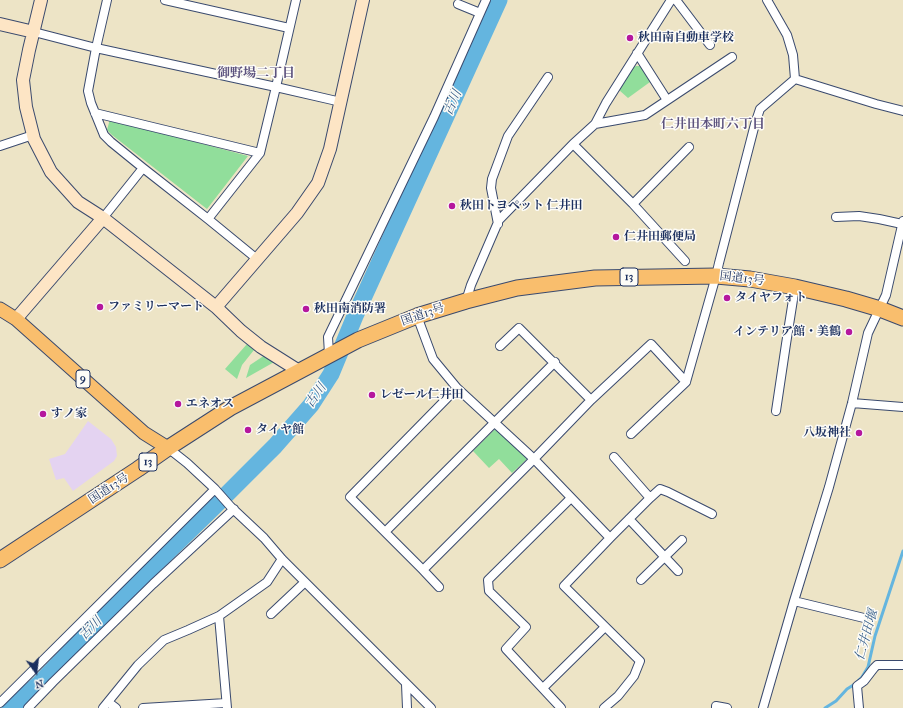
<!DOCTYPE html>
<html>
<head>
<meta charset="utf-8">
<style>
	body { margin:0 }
	#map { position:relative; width:903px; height:708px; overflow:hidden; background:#ede4c6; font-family:"IM FELL French Canon",serif }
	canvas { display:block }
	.north { position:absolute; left:16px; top:652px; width:40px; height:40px; -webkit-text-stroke:3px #fdfcf7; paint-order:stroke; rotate:165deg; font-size:11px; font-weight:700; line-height:16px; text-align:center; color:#1b2f5e }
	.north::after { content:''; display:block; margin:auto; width:14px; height:18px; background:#1b2f5e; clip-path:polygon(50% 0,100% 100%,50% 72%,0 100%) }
</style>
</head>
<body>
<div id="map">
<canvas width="903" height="708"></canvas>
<div class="north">N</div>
</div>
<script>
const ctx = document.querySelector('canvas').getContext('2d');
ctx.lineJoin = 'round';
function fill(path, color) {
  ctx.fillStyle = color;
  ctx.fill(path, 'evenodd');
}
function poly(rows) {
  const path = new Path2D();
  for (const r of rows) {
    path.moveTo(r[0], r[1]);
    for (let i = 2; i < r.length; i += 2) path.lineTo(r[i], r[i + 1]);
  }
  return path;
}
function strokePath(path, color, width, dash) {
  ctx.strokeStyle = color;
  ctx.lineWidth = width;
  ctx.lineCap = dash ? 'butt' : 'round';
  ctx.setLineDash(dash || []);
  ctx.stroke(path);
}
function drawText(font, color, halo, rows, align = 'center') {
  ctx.font = font + ' "IM FELL French Canon","Noto Serif JP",serif';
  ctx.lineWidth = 3;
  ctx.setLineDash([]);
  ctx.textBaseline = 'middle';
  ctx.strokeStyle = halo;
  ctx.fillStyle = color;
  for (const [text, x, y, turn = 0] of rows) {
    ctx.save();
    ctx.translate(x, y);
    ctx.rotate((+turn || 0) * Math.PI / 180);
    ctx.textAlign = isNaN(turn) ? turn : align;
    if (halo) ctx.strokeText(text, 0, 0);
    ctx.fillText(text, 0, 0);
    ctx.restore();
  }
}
fill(poly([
	[88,421,111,439,116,447,117,456,114,461,73,491,64,478,56,480,49,459,65,454]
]), '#e4d3f1');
fill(poly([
	[636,66,641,66,650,82,628,98,619,90,632,68],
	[110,119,248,156,207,209,112,135,107,130],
	[247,344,254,350,242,365,237,379,225,369],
	[265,355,276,361,246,378,250,365],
	[497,427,527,459,512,473,499,459,489,468,473,451]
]), '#91de9b');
strokePath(poly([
	[825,708,836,701,847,689,855,684,862,677,868,667,875,636,903,551]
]), '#64b5df', 3);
strokePath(poly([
	[10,708,40,683,139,580,214,507,275,446,311,405,331,374,355,316,499,0]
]), '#64b5df', 17);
const street = poly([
	[107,0,96,48,88,91,91,103,104,135,111,142,143,168,208,219,257,259],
	[165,0,289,28],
	[676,0,710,45],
	[767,0,787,35,793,55,795,79,876,104,903,111],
	[458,4,480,13],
	[34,32,96,48,276,87,341,102],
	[637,53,667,100],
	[95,113,260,153],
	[595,124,645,115,732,57],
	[573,144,633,204,685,261],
	[0,146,33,135],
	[633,204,689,147],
	[836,217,859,216,879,219,902,224],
	[103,218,143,168],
	[208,219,260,153,276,87,296,0],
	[498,224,491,188,492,179,508,136,548,77],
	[466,301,471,285,499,220,573,144,595,124,606,103,671,0],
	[417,316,433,359,457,388],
	[500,346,519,328,591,400],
	[329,354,328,337,434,117,486,0],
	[457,388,534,459,423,570,350,497,457,388],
	[852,403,903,407],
	[776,411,786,344,795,287],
	[631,434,686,382],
	[168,448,187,463,215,489,231,507,264,538,282,559,431,708],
	[614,457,650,498,610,538,534,459,591,400,651,344,686,382,716,276,719,263,755,124,760,109,795,79],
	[650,498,660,489,668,492,712,514],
	[629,519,678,571],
	[385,532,555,362],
	[423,570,439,587],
	[641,580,682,540],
	[794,601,864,618],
	[271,614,305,582],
	[219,616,227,708],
	[406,684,407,708],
	[543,688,605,627],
	[108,702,116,708],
	[0,703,215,489],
	[28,708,53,682,153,584,234,509],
	[103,708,138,665,164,640,188,630,219,616,267,582,282,559],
	[143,708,226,703],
	[561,708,506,649,526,627,489,591,488,580,571,498],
	[604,708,618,696,634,676,640,661,564,586,610,538],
	[716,708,716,706,727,708],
	[763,708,794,601,829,487,852,403,868,333,886,295,903,221],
	[859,708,857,686,864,681,874,668,877,665,903,665]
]);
const secondary = poly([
	[41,0,29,50,23,80,26,107,34,139,51,172,78,202,103,218,216,307,241,331,261,347,299,371],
	[0,24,34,32],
	[216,307,297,213,318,183,330,149,363,0],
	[16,319,103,218]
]);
const primary = poly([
	[0,309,16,319,144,433,168,448]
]);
const highway = poly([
	[0,560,138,469,168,448,230,408,358,340,417,316,466,301,517,288,595,278,716,276,750,279,795,287,846,299,880,309,903,318]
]);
strokePath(street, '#3a4a6e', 10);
strokePath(secondary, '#3a4a6e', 14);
strokePath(primary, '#3a4a6e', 15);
strokePath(highway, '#3a4a6e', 17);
strokePath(street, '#fff', 8);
strokePath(secondary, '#fde5c5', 12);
strokePath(primary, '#f9be6d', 13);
strokePath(highway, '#f9be6d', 15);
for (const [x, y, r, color] of [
	[630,38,4,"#b5179e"],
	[452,206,4,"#b5179e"],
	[616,237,4,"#b5179e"],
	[727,298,4,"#b5179e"],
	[100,307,4,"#b5179e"],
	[306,309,4,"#b5179e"],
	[849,332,4,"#b5179e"],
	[372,395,4,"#b5179e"],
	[178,404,4,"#b5179e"],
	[43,414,4,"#b5179e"],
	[248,430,4,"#b5179e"],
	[859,433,4,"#b5179e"]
]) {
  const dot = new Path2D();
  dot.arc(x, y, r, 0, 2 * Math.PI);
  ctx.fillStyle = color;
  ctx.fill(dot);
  strokePath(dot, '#fdfcf7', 1.5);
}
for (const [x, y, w] of [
	[629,277,18],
	[83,379,14],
	[148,462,18]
]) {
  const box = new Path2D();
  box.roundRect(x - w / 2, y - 9, w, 18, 3);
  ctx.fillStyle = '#fdfcf7';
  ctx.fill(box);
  strokePath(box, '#1b2f5e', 1);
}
drawText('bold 11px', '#1b2f5e', null, [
	["13",629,277],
	["9",83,379],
	["13",148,462]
]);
drawText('bold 12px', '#1b2f5e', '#fdfcf7', [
	["秋田南自動車学校",638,38],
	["秋田トヨペット 仁井田",460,206],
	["仁井田郵便局",624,237],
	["タイヤフォト",735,298],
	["ファミリーマート",108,307],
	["秋田南消防署",314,309],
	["インテリア館・美鶴",841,332,"right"],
	["レゼール仁井田",380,395],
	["エネオス",186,404],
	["すノ家",51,414],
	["タイヤ館",256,430],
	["八坂神社",851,433,"right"]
], 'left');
drawText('12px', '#1b2f5e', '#fdfcf7', [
	["国道13号",742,279,7],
	["国道13号",423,315,-19],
	["国道13号",109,489,-33]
]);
drawText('bold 13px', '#5c527e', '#fdfcf7', [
	["御野場二丁目",256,74],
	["仁井田本町六丁目",713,125]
]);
drawText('italic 13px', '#355e8b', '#fdfcf7', [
	["古川",453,103,-66],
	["古川",316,396,-55],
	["古川",91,629,-46],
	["仁井田堰",867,635,-74]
]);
</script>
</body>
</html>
